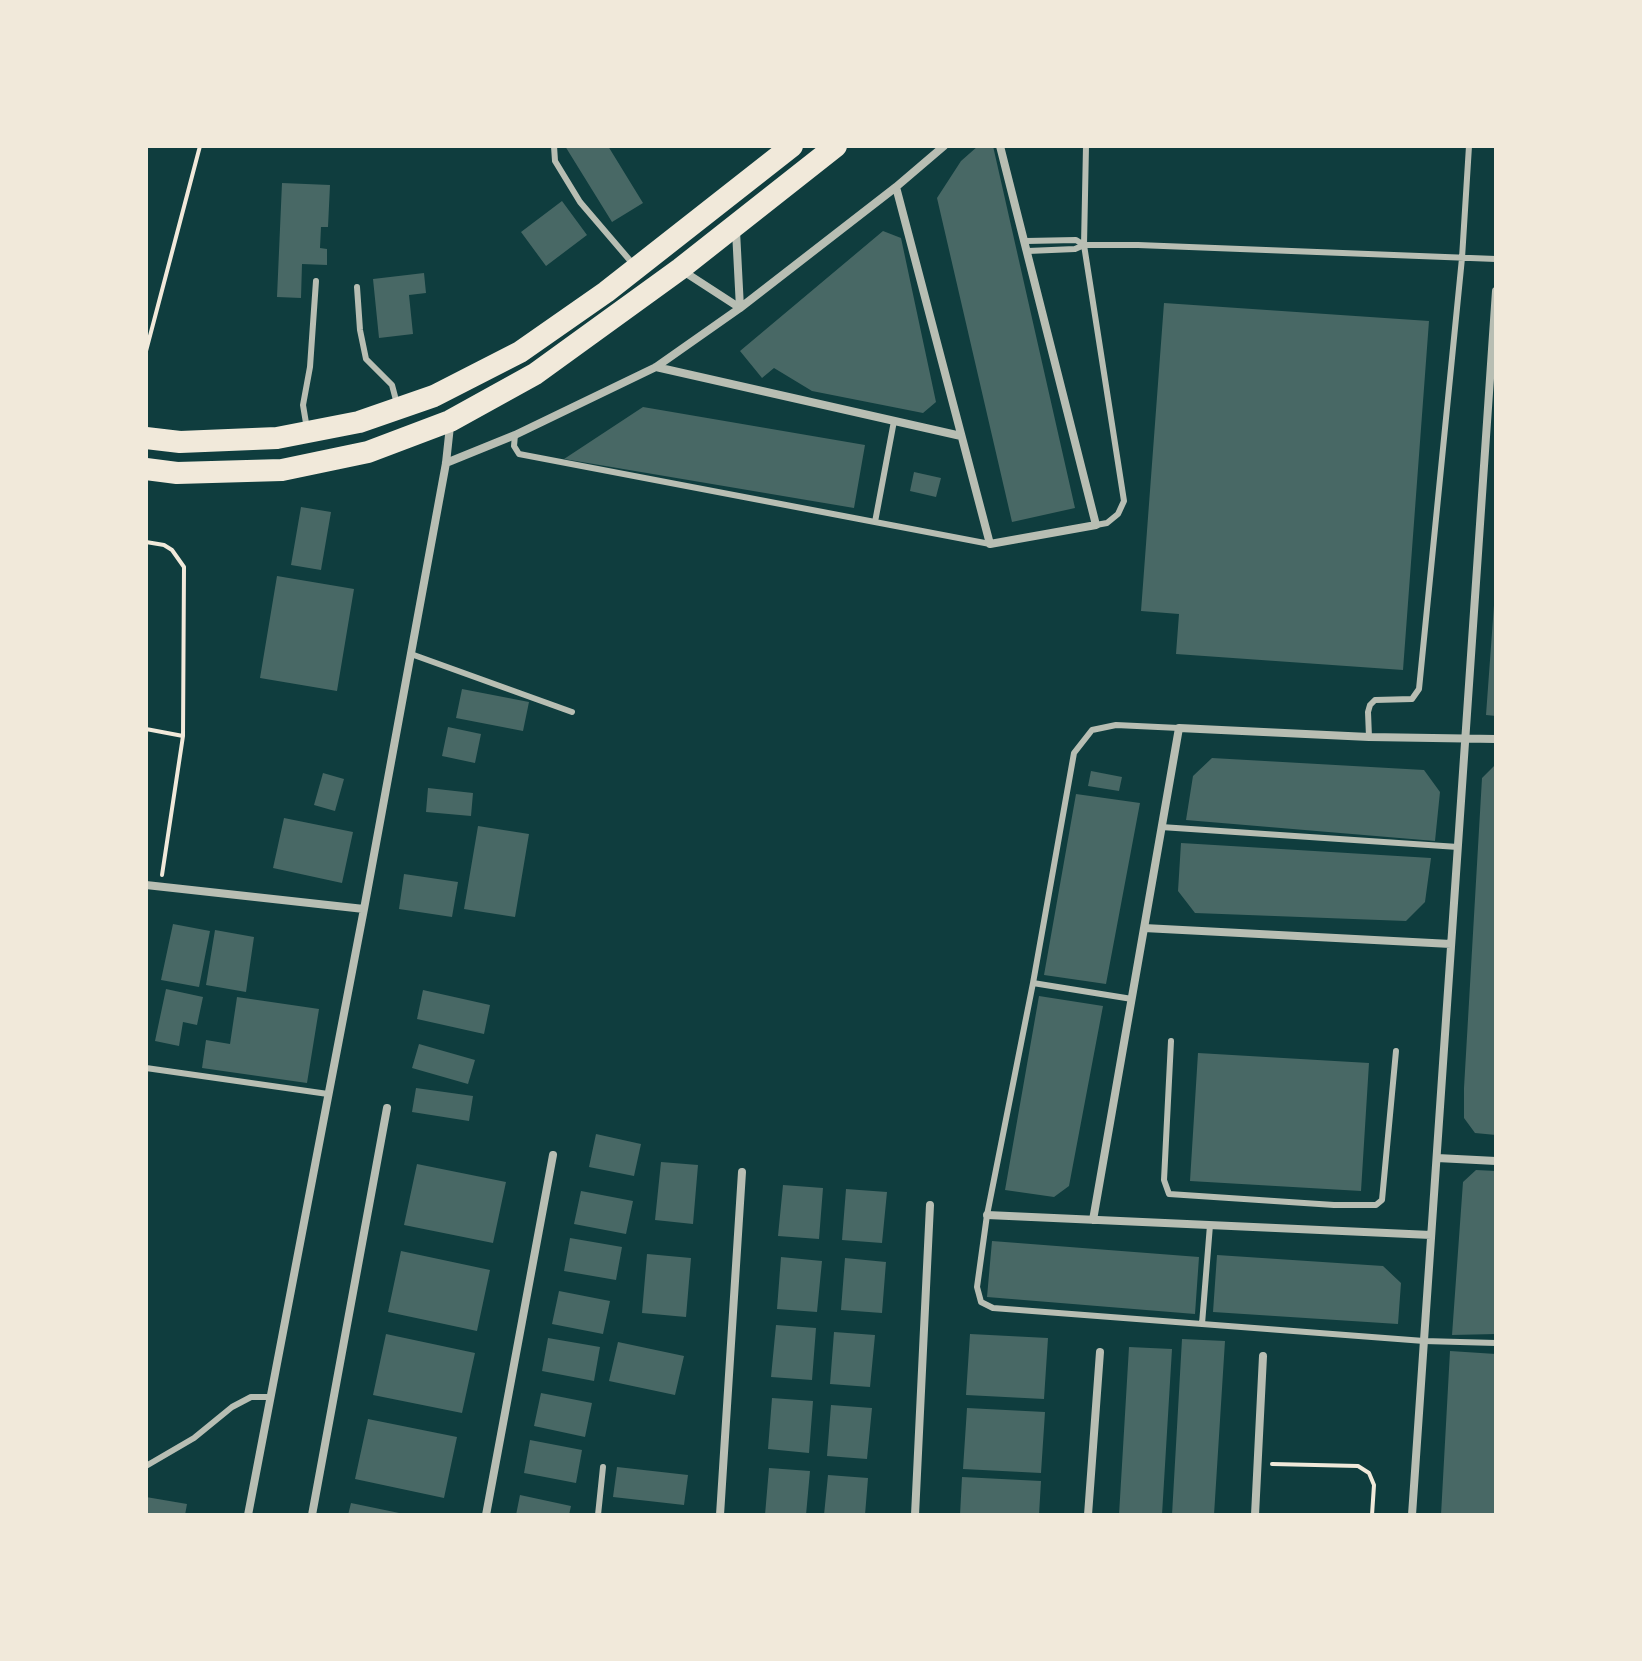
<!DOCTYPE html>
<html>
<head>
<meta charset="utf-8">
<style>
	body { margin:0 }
	#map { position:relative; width:1642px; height:1661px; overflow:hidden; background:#0f3d3e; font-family:Quicksand,sans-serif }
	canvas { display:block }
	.frame { position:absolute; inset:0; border:148px solid #f1e9da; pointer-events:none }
</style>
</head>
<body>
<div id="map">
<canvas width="1642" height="1661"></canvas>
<div class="frame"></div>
</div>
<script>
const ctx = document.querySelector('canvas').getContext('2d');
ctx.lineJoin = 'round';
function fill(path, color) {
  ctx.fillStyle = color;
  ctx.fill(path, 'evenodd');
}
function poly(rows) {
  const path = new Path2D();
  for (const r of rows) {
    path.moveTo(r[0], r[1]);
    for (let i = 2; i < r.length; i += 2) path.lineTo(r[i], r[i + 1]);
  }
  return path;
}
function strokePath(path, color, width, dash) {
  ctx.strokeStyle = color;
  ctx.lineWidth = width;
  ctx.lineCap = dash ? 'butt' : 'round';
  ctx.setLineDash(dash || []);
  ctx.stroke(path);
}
fill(poly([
	[565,146,608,146,643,203,612,222],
	[978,146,993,146,1075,508,1012,522,937,198,961,161],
	[282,183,330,185,328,227,321,227,320,248,327,249,327,265,302,264,301,298,277,297],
	[562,201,587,235,546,266,521,232],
	[883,231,901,238,936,402,923,413,812,391,774,368,762,378,740,351],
	[424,273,426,293,409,295,413,334,379,338,373,279],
	[1164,303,1429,321,1403,670,1176,654,1179,614,1141,611],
	[643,407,865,445,854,508,564,459],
	[914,472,941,478,936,497,910,491],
	[301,507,331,512,321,570,291,565],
	[277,576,354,589,337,691,260,678],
	[1494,605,1496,605,1496,716,1486,715],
	[462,689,529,702,523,731,456,718],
	[448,727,481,734,475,763,442,756],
	[1212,758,1424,770,1440,792,1435,841,1186,820,1193,776],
	[1496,764,1496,1135,1475,1133,1464,1118,1464,1088,1482,778],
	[1091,771,1122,777,1119,791,1088,786],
	[323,773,344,779,335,811,314,805],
	[428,788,473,793,471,816,426,812],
	[1076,794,1140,803,1106,984,1044,975],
	[284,818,353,832,342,883,273,868],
	[478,826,529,834,515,917,464,909],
	[1181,843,1431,858,1425,902,1406,921,1195,913,1178,891],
	[404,874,458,882,452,917,399,909],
	[173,924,210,931,199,987,161,980],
	[215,930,254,937,246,992,206,985],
	[166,989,203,997,197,1025,183,1022,179,1046,155,1041],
	[423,990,490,1005,484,1034,417,1019],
	[1039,996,1103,1006,1069,1186,1054,1197,1005,1190],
	[237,997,319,1009,307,1083,202,1068,206,1040,230,1044],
	[419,1044,475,1060,468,1084,412,1068],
	[1198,1053,1369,1063,1361,1191,1190,1181],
	[416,1088,473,1096,469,1121,412,1112],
	[596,1134,641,1144,634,1176,589,1167],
	[661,1162,698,1165,693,1224,655,1220],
	[417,1164,506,1182,493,1243,404,1225],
	[1476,1170,1496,1171,1496,1334,1452,1335,1463,1182],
	[783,1185,823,1188,819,1239,778,1236],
	[846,1189,887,1192,882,1243,842,1240],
	[581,1191,633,1201,626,1234,574,1224],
	[570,1238,622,1247,616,1280,564,1271],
	[992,1241,1199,1257,1195,1314,987,1297],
	[401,1251,490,1270,477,1331,388,1312],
	[647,1254,691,1258,686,1317,642,1313],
	[1217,1255,1383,1266,1401,1283,1398,1324,1213,1312],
	[781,1257,822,1261,817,1312,777,1309],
	[845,1258,886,1262,882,1313,841,1310],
	[559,1291,610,1301,603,1334,552,1324],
	[776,1325,816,1328,812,1380,771,1377],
	[834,1332,875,1335,870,1387,830,1384],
	[386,1334,475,1353,462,1413,373,1395],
	[970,1334,1048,1338,1044,1399,966,1395],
	[548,1338,600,1347,594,1381,542,1371],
	[1182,1339,1225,1341,1214,1515,1172,1515],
	[618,1342,684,1356,675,1395,609,1381],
	[1129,1347,1172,1349,1162,1515,1119,1515],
	[1450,1351,1496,1354,1496,1515,1441,1515],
	[541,1393,592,1403,585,1437,534,1426],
	[772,1398,813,1401,809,1453,768,1449],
	[831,1405,872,1408,867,1459,827,1456],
	[967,1408,1045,1412,1041,1473,963,1469],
	[368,1419,457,1437,444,1498,355,1479],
	[530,1440,582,1450,576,1483,524,1473],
	[617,1467,688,1475,684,1505,613,1497],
	[769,1468,810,1471,806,1515,765,1515],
	[828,1475,868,1478,865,1515,824,1515],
	[962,1477,1041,1481,1039,1515,960,1515],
	[520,1495,571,1506,569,1515,516,1515],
	[146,1497,187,1504,185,1515,146,1515],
	[351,1503,404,1514,404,1515,348,1515]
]), '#486865');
strokePath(poly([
	[146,351,200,146],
	[146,542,164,545,172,550,184,567,183,736,162,875],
	[146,729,183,736],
	[1272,1464,1358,1466,1369,1473,1374,1485,1372,1515]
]), '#f1e9da', 4);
strokePath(poly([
	[554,146,555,161,580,202,633,264],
	[1086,146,1084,245,1124,501,1118,514,1107,523,1096,525],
	[1026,241,1076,240,1084,245],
	[1028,251,1075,249,1084,245,1138,245,1496,259],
	[357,287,360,330,366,359,392,385,397,404],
	[307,429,303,405,310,367,316,281],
	[515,435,514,446,519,454,990,544],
	[875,522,894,421],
	[411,654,572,712],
	[1179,728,1116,725,1092,730,1074,753,1033,983,987,1215,977,1287,981,1302,993,1308,1424,1341,1496,1343],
	[1369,737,1368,712,1370,705,1375,700,1412,699,1419,689,1462,258,1469,146],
	[1161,827,1458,847],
	[1033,983,1132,999],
	[1171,1041,1164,1180,1169,1194,1334,1205,1376,1205,1382,1200,1396,1051],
	[146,1068,328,1094],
	[1202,1324,1210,1225],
	[146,1466,194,1438,232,1407,251,1397,271,1397],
	[598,1515,603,1467]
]), '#b8beb3', 6);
strokePath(poly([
	[896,187,990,544,1096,525,1000,146],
	[736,231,740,308],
	[683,271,740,308],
	[656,367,961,436],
	[446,463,515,435,656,367,740,308,896,187,944,146],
	[146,885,364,909],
	[1144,928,1451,944],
	[1437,1158,1496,1161],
	[987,1215,1431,1235],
	[1093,1220,1179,728,1369,737,1496,739],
	[248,1515,364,909,446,463,450,426],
	[312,1515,387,1108],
	[486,1515,553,1155],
	[720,1515,742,1172],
	[915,1515,930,1205],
	[1088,1515,1100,1352],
	[1255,1515,1263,1356],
	[1412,1515,1496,291]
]), '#b8beb3', 8);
strokePath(poly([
	[146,438,180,442,277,438,359,422,434,396,520,352,606,292,792,146],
	[146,469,177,473,282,470,368,452,450,421,535,374,680,269,836,146]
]), '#f1e9da', 22);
</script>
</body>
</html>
